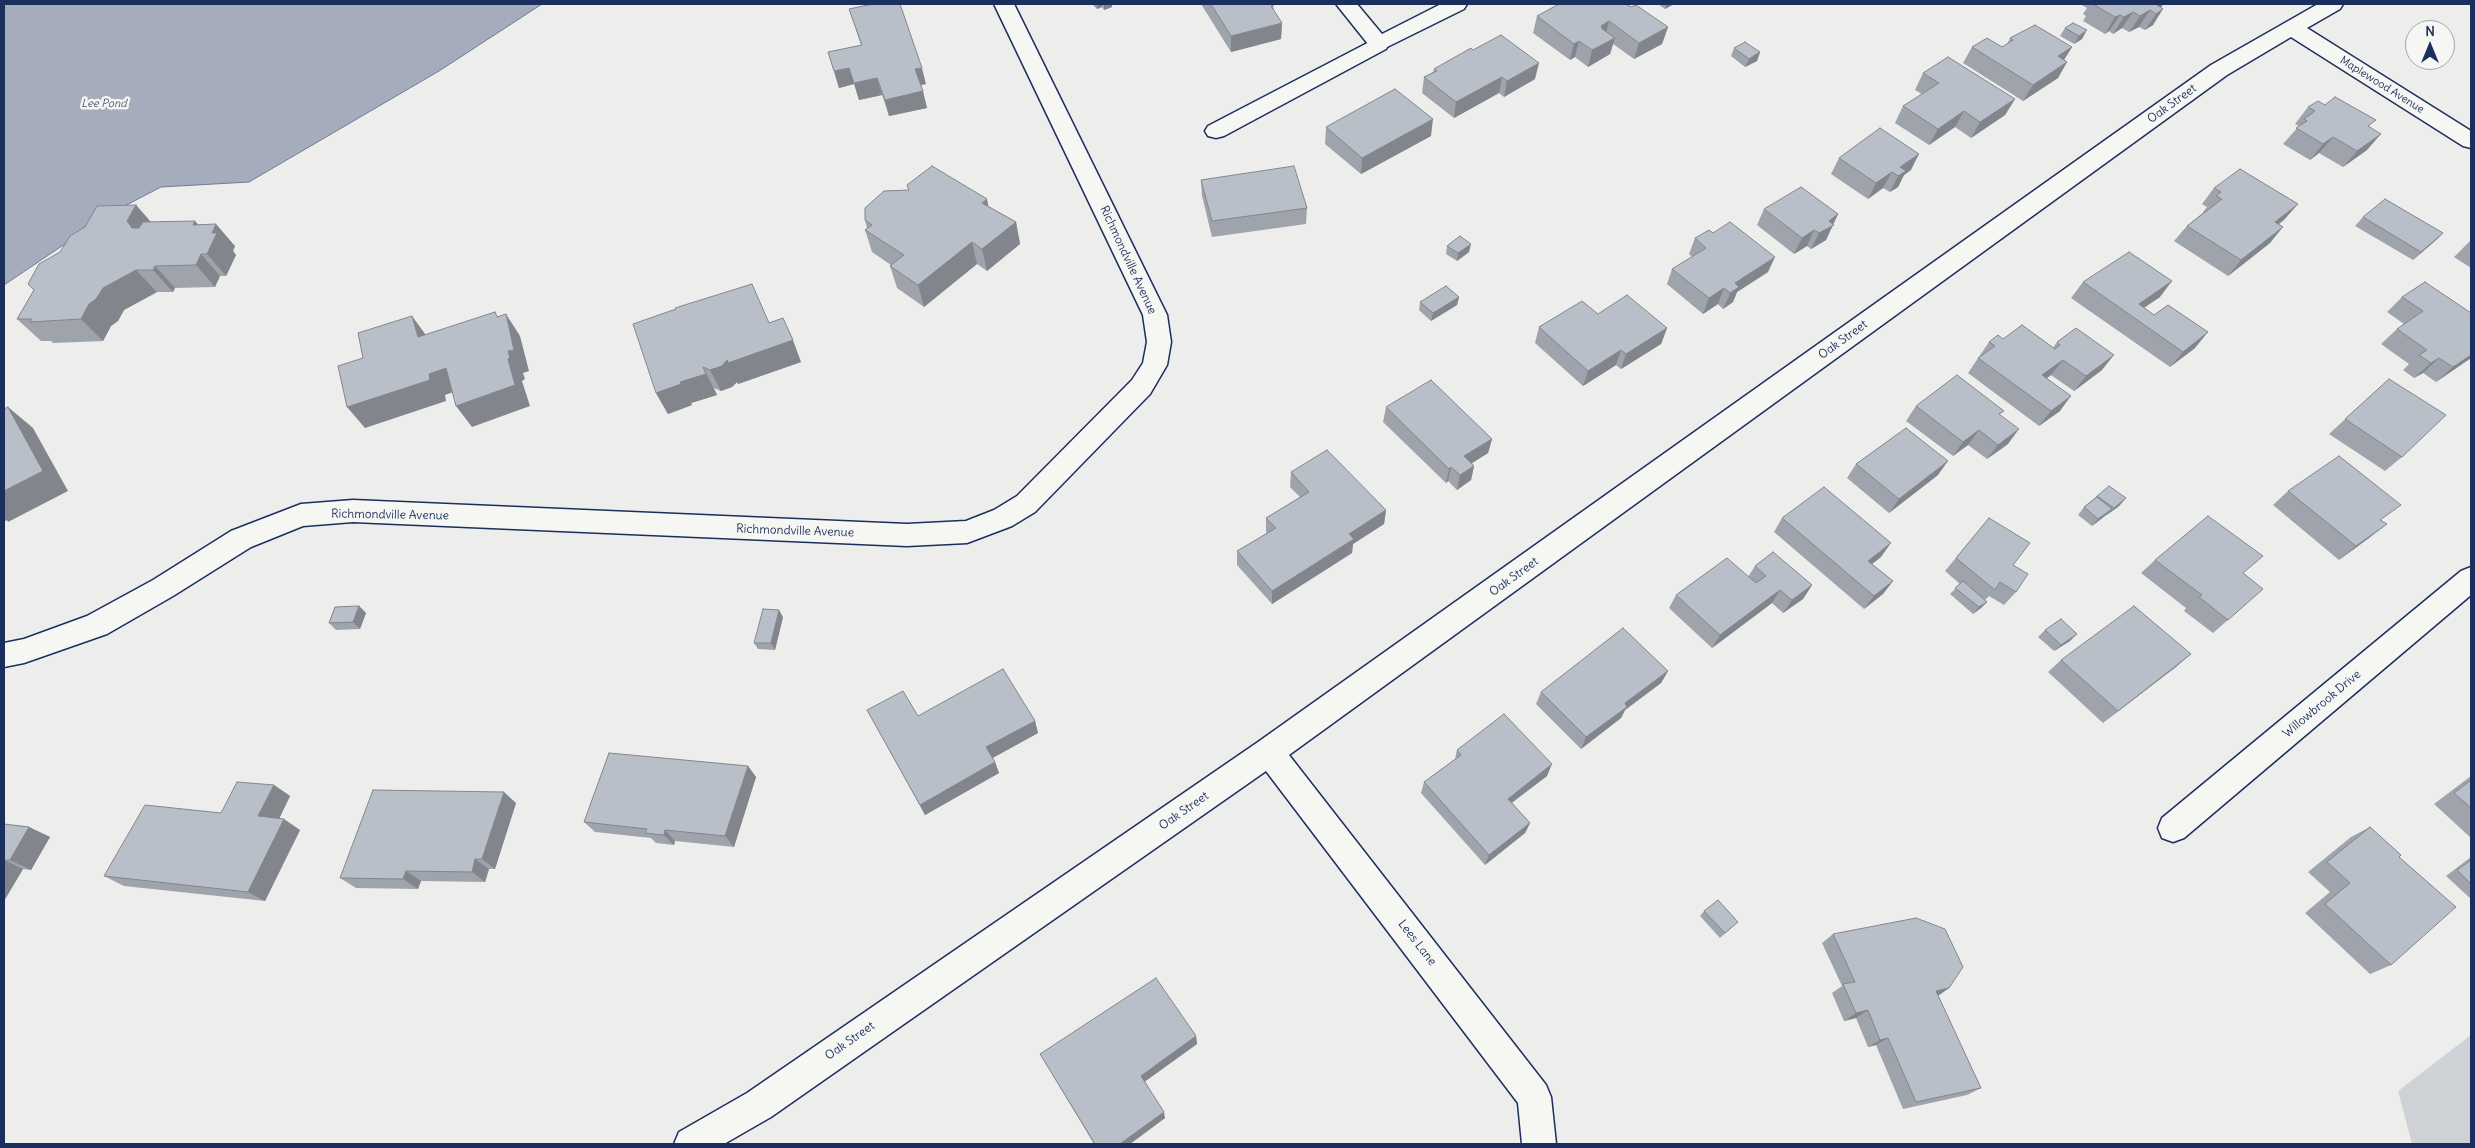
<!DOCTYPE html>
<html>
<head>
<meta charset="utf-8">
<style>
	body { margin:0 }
	#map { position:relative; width:2475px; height:1148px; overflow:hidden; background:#edeeec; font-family:Delius,sans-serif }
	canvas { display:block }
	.frame { position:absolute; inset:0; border:5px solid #1b2f5e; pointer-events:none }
	.north { position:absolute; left:2405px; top:20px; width:50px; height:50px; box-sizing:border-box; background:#f6f6f2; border:1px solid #9ea6b7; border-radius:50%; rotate:0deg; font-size:14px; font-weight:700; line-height:20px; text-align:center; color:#1b2f5e }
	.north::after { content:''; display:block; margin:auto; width:18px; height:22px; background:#1b2f5e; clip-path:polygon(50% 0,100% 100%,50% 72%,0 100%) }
</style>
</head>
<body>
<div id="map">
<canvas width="2475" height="1148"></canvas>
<div class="frame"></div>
<div class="north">N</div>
</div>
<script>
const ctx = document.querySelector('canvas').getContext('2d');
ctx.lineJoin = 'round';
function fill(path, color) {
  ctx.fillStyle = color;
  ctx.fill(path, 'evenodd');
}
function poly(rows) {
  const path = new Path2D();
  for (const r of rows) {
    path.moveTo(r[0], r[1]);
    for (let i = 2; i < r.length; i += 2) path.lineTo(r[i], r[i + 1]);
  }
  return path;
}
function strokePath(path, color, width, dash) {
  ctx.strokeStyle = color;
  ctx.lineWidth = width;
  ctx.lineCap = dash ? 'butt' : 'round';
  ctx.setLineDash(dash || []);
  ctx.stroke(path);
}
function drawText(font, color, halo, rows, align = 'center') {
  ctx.font = font + ' Delius,sans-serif';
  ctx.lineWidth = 5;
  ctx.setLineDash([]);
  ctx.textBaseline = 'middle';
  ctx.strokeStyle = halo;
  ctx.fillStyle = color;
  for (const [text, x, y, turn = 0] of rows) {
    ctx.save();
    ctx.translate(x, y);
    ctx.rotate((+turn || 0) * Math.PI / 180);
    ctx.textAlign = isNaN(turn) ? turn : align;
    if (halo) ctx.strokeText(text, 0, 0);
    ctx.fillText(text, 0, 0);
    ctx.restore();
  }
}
fill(poly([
	[2471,1035,2471,1144,2412,1144,2398,1091]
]), '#ced2d7');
const water = poly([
	[4,4,542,4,439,71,249,182,161,187,111,213,4,285,4,4]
]);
fill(water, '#a5acbc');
strokePath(water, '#6e7a96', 1);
const service = poly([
	[1379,37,1386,39,1389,44,1386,49,1224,136,1216,138,1208,136,1205,131,1208,126,1379,37]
]);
const minor = poly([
	[994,4,1014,4,1167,315,1171,342,1167,365,1150,394,1035,512,1012,526,967,543,907,546,353,522,303,526,251,547,173,596,107,634,24,663,4,667,4,643,24,639,87,616,153,580,231,531,301,504,353,500,907,524,966,521,994,510,1017,496,1132,380,1143,363,1147,342,1143,315,994,4],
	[1336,4,1357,4,1382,34,1441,4,1467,4,1464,9,1379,51,1372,49,1336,4],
	[2318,4,2343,4,2340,9,2307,28,2471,131,2471,148,2463,146,2291,37,2227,75,1289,755,1546,1085,1551,1097,1556,1144,1522,1144,1518,1103,1266,771,771,1117,724,1144,674,1144,679,1132,747,1093,1258,742,2211,65,2318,4],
	[2471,567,2471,595,2184,838,2173,842,2162,838,2158,828,2162,818,2461,571,2471,567]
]);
strokePath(service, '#1b2f5e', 3);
strokePath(minor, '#1b2f5e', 3);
fill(service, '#f6f6f2');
fill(minor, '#f6f6f2');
fill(poly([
	[1092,4,1112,4,1112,7,1104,10,1102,7,1097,9],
	[1201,4,1273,4,1274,11,1282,23,1281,39,1231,52],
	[1658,4,1674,4,1665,9],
	[2080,4,2163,4,2153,25,2145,30,2139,27,2129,32,2122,28,2113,34,2109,31,2105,34,2083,21,2086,16,2083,14,2087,8],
	[1631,7,1668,27,1662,44,1634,59,1613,44,1610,54,1588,67,1575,57,1570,60,1533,33,1537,16],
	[849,9,926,84,921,85,927,108,889,116,882,95,859,100,854,84,839,88,828,52,861,45],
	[2073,23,2082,39,2074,44,2060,36,2065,28],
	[2010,38,2072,47,2064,60,2067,62,2058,78,2023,101,1963,63,1972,47,2002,47,2007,45],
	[1734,48,1760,52,1757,61,1745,67,1731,56],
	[1434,69,1535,79,1504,97,1499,93,1454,118,1422,93,1424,77,1433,72],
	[1923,73,2015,99,2005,115,1971,138,1955,127,1929,145,1895,123,1903,106,1922,94,1915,90],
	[2325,105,2370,127,2367,150,2343,167,2319,153,2310,160,2283,144,2299,126,2295,124,2308,107],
	[1326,127,1431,136,1361,174,1325,144],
	[1839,158,1911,170,1904,175,1898,187,1890,192,1883,188,1868,199,1831,174],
	[1201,180,1307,208,1306,224,1212,237,1202,196],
	[2214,188,2284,220,2279,224,2270,243,2228,276,2174,241,2187,226,2204,212,2203,212,2207,207,2202,204],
	[136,205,151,222,195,221,198,225,235,246,233,251,236,255,226,276,220,276,215,287,175,288,173,292,157,292,124,310,118,321,111,326,103,341,53,343,51,341,41,341,17,319,34,290,60,252],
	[988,206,1016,222,1020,244,987,271,977,264,924,307,897,288,890,266,891,265,872,252,865,230,867,228,865,220],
	[1764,209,1838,214,1826,240,1811,249,1807,246,1794,254,1757,225],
	[2363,217,2443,233,2435,241,2413,260,2355,226],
	[1695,238,1768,272,1737,292,1733,302,1723,309,1718,304,1703,314,1667,284,1672,269,1692,257,1689,254],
	[2471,240,2471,268,2454,257],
	[1447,246,1469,252,1457,261,1446,254],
	[2083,282,2160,297,2144,308,2195,348,2170,367,2071,298],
	[2425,282,2471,358,2436,382,2423,373,2414,378,2403,370,2409,364,2381,344,2397,329,2404,324,2387,312,2402,297],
	[1459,297,1457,305,1431,321,1419,310,1420,302],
	[1598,314,1667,328,1661,344,1621,369,1616,365,1583,386,1535,343,1539,327],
	[769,323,801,362,738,384,737,382,732,387,721,391,714,388,717,395,691,403,692,405,668,414,656,393],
	[2003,339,2053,348,2057,342,2102,370,2074,391,2051,375,2047,378,2060,411,2039,426,1968,373,1989,342],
	[2389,379,2402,457,2385,471,2329,434],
	[1916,406,2000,415,2008,444,1987,459,1968,445,1953,456,1906,421],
	[1386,407,1492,439,1488,453,1472,463,1474,466,1471,480,1457,490,1448,481,1446,483,1383,422],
	[1856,464,1938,475,1889,513,1847,478],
	[1291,472,1386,510,1384,524,1353,544,1352,553,1272,604,1237,565,1237,551,1267,533,1266,532,1266,518,1300,497,1290,487],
	[2288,491,2381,520,2369,538,2339,560,2273,505],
	[2097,496,2126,498,2119,506,2107,515,2106,515,2092,526,2078,515,2084,507],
	[1782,518,1881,557,1872,564,1893,581,1883,594,1864,609,1774,532],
	[1989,518,2013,565,2016,592,2004,605,1989,596,1985,600,1987,602,1981,608,1973,614,1950,594,1960,584,1945,571],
	[2155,560,2243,573,2228,620,2213,633,2184,611,2186,608,2141,573],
	[1755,566,1812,585,1803,599,1783,613,1772,603,1712,648,1669,608,1676,595,1748,577],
	[359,606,366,613,360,629,336,630,329,623],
	[783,617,775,650,758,649,754,643],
	[2045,630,2070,641,2054,651,2038,637],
	[2191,654,2103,723,2048,672,2061,660],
	[1668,671,1661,683,1625,710,1621,718,1581,749,1536,704,1541,692],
	[867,710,918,716,1035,721,1038,733,992,758,995,762,999,773,925,815],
	[1457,750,1547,776,1512,803,1530,823,1525,833,1485,865,1421,793,1424,782,1455,759],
	[748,766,756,777,734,847,675,841,674,845,656,843,651,838,595,832,584,822],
	[2471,776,2471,838,2434,804],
	[274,785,290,796,279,819,300,830,265,901,124,886,104,876],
	[516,803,495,869,489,869,485,882,421,881,418,889,356,888,340,878],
	[4,824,29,827,50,837,31,870,23,869,4,901],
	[2370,827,2399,857,2391,965,2370,974,2305,913,2330,892,2308,872,2351,837],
	[2471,857,2471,899,2446,876],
	[1704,911,1738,922,1720,938,1700,916],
	[1833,934,1949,988,1938,996,1981,1088,1967,1095,1903,1109,1876,1045,1868,1047,1856,1018,1844,1021,1832,993,1842,986,1822,943],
	[1196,1036,1197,1044,1145,1081,1165,1118,1130,1144,1094,1144,1040,1054]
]), '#9fa4ac');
fill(poly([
	[1097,4,1102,4,1102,7,1097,9],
	[1104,4,1112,4,1112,7,1104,10],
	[1667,4,1674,4,1665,9],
	[2160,4,2163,4,2158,12,2163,9,2153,25,2145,30,2156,14,2157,5],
	[2150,10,2139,27,2129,32,2140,16],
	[2133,12,2122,28,2113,34,2124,17],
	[2120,15,2109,31,2105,34,2115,17],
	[1609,21,1605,38,1601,26],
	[1282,23,1281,39,1231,52,1231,36],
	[1668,27,1662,44,1634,59,1639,43],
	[2087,30,2082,39,2074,44,2079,36],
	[1615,38,1610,54,1588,67,1592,50],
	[1579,41,1575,57,1570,60,1574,44],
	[2072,47,2062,63,2058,56],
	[1760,52,1757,61,1745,67,1749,59],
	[2067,62,2058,78,2023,101,2033,85],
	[1539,63,1535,79,1504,97,1507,81],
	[849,68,854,84,839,88,834,71],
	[922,68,926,84,919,85,915,69],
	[1502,77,1499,93,1454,118,1456,102],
	[877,78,882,95,859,100,854,83],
	[923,91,927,108,889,116,885,100],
	[2015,99,2005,115,1971,138,1980,122],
	[1964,111,1955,127,1929,145,1938,129],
	[1433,119,1431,136,1361,174,1362,158],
	[2381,134,2367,150,2343,167,2357,151],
	[2333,137,2319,153,2310,160,2323,144],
	[1919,154,1911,170,1904,175,1898,187,1890,192,1898,176,1900,167],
	[1892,172,1883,188,1868,199,1876,183],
	[987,199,991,222,982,203],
	[2298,204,2284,220,2261,237,2275,222],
	[136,205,156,228,132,228,127,221],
	[1838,214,1826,240,1811,249,1819,233,1829,221],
	[195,221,213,242,212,233,216,224,235,246,233,251,236,255,226,276,207,254,193,225],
	[1016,222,1020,244,987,271,982,249],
	[2283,227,2270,243,2228,276,2241,260],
	[1814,230,1807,246,1794,254,1802,238],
	[2443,233,2435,241,2413,260,2421,252],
	[972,242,977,264,924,307,918,285],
	[1471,244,1469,252,1457,261,1458,253],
	[201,254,220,276,215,287,196,265],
	[1775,257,1768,272,1737,292,1733,302,1723,309,1735,283],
	[155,266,175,288,173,292,153,270],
	[136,270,157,292,124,310,118,321,111,326,103,341,81,319,89,304,103,288],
	[2172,281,2160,297,2131,316,2139,304],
	[1724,288,1718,304,1703,314,1709,298],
	[1459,297,1457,305,1431,321,1433,313],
	[506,314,520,336,529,371,523,373,525,379,522,381,530,406,472,427,456,406,508,351],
	[412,316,428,338,418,337],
	[1667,328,1661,344,1621,369,1626,354],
	[2208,332,2195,348,2170,367,2183,352],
	[793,340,801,362,738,384,737,382,732,387,721,391,710,370,727,360],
	[1621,350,1616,365,1583,386,1588,371],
	[2114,355,2102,370,2074,391,2086,376],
	[2471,355,2471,358,2436,382,2453,367],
	[2439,358,2423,373,2414,378,2431,363],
	[2063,360,2051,375,2031,390,2042,375],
	[703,367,717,395,691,403,692,405,668,414,656,393,680,382],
	[446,368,462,389,445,395,446,401,365,428,347,407,429,374],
	[2071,396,2060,411,2039,426,2051,411],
	[8,407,33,428,68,491,8,522,7,520,4,522,4,491],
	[2019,429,2008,444,1987,459,1998,445],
	[1979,430,1968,445,1953,456,1963,442],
	[1492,439,1488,453,1461,470,1464,456],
	[1948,461,1938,475,1889,513,1899,499],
	[1474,466,1471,480,1457,490,1460,475],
	[1451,467,1448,481,1446,483,1449,469],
	[2126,498,2119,506,2107,515,2114,508],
	[2112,509,2105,516,2092,526,2098,519],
	[1386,510,1384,524,1353,544,1352,553,1272,604,1272,591,1349,534],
	[2387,524,2369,538,2339,560,2356,546],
	[1891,543,1881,557,1859,574,1868,561],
	[1893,581,1883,594,1864,609,1874,596],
	[1812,585,1803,599,1783,613,1792,600],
	[1780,590,1772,603,1712,648,1720,635],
	[1987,602,1981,608,1973,614,1979,607],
	[359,606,366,613,360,629,353,622],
	[779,610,783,617,775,650,771,643],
	[2077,634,2070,641,2054,651,2061,645],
	[2191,654,2176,667,2103,723,2118,711],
	[1668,671,1661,683,1625,710,1621,718,1581,749,1586,737,1625,703],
	[1035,721,1038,733,991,759,986,747],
	[995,762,999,773,925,815,920,805],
	[1552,764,1547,776,1503,809,1508,799],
	[748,766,756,777,734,847,725,836],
	[274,785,290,796,275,827,258,816],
	[504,792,516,803,495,869,482,859],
	[284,819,300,830,265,901,248,892],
	[1530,823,1525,833,1485,865,1489,855],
	[29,827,50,837,31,870,10,860],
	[665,830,675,841,674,845,664,835],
	[475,859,489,869,485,882,472,872],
	[4,860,23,869,4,901],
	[406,871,421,881,418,889,403,879],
	[1949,988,1936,997,1936,991],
	[1868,1010,1856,1018,1844,1021,1856,1013],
	[1196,1036,1197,1044,1143,1083,1141,1076],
	[1888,1038,1876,1045,1868,1047,1880,1040],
	[1164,1112,1165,1118,1130,1144,1120,1144]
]), '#82868c');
const building = poly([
	[873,4,900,4,922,68,915,69,923,91,885,100,877,78,854,83,849,68,834,71,828,52,862,45,849,9,873,4],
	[1211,4,1273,4,1274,5,1271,6,1282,23,1231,36,1211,4],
	[1559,4,1626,4,1631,7,1636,5,1668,27,1639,43,1609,21,1601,26,1603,27,1601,28,1615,38,1592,50,1579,41,1574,44,1537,16,1559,4],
	[2093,4,2160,4,2157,5,2163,9,2156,14,2150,10,2140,16,2133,12,2124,17,2120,15,2115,17,2093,4],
	[2073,23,2087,30,2079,36,2065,28,2073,23],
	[2035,25,2072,47,2058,56,2067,62,2033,85,1972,47,1987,38,2002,47,2013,40,2010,38,2035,25],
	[1501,35,1539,63,1507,81,1502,77,1456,102,1424,77,1437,71,1434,69,1471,48,1473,50,1501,35],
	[1745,42,1760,52,1749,59,1734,48,1745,42],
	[1948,57,2015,99,1980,122,1964,111,1938,129,1903,106,1939,83,1923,73,1948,57],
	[1395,89,1433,119,1362,158,1326,127,1395,89],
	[2335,97,2376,120,2368,126,2381,134,2357,151,2333,137,2323,144,2296,128,2307,121,2304,119,2315,111,2308,107,2318,101,2325,105,2335,97],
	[1880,128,1919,154,1900,167,1906,171,1898,176,1892,172,1876,183,1839,158,1880,128],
	[932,166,987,199,982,203,1016,222,982,249,972,242,918,285,890,266,904,255,865,230,872,225,865,220,865,208,884,191,909,190,907,185,932,166],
	[1294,166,1307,208,1212,221,1201,180,1294,166],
	[2240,169,2298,204,2275,222,2283,227,2241,260,2187,226,2222,199,2216,196,2221,192,2214,188,2240,169],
	[1801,187,1838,214,1829,221,1834,225,1819,233,1814,230,1802,238,1764,209,1801,187],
	[2385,199,2443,233,2421,252,2363,217,2385,199],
	[136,205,127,221,132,228,139,228,143,222,195,221,193,225,216,224,212,233,217,233,207,254,201,254,196,265,155,266,153,270,136,270,103,288,96,299,89,304,81,319,30,322,32,319,17,319,34,290,28,284,39,264,60,252,70,236,85,227,97,206,136,205],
	[1730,222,1775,257,1735,283,1739,287,1730,293,1724,288,1709,298,1672,269,1706,248,1695,238,1709,230,1713,233,1730,222],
	[1460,236,1471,244,1458,253,1447,246,1460,236],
	[2129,252,2172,281,2139,304,2154,315,2168,305,2208,332,2183,352,2083,282,2129,252],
	[2425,282,2471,313,2471,355,2453,367,2439,358,2431,363,2419,355,2427,350,2397,329,2423,311,2402,297,2425,282],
	[752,284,769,323,783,318,793,340,728,363,727,360,722,366,710,370,703,367,706,374,680,382,681,384,656,393,633,324,676,309,675,308,752,284],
	[1446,286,1459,297,1433,313,1420,302,1446,286],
	[1627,295,1667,328,1626,354,1621,350,1588,371,1539,327,1582,301,1598,314,1627,295],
	[495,312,497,317,506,314,514,350,508,351,510,358,508,359,515,385,456,406,446,368,429,374,430,380,347,407,338,366,363,358,358,333,412,316,418,337,495,312],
	[2022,325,2055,349,2060,345,2057,342,2076,328,2114,355,2086,376,2063,360,2042,375,2071,396,2051,411,1978,358,1995,346,1989,342,1998,335,2003,339,2022,325],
	[1957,375,2004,411,1999,414,2019,429,1998,445,1979,430,1963,442,1916,406,1957,375],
	[2389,379,2446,415,2402,457,2345,419,2389,379],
	[1431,380,1492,439,1464,456,1474,466,1460,475,1451,467,1449,469,1386,407,1431,380],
	[8,407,43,471,4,491,4,409,8,407],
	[1906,428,1948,461,1899,499,1856,464,1906,428],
	[1327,450,1386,510,1349,534,1354,539,1272,591,1237,551,1276,528,1266,518,1309,492,1291,472,1327,450],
	[2339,456,2401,505,2380,520,2387,524,2356,546,2288,491,2339,456],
	[2109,486,2126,498,2114,508,2097,496,2109,486],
	[1824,487,1891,543,1868,561,1893,581,1874,596,1782,518,1824,487],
	[2097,497,2112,509,2098,519,2084,507,2097,497],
	[2208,516,2263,556,2243,573,2263,589,2228,620,2199,597,2202,595,2155,560,2208,516],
	[1989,518,2030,543,2013,565,2028,574,2016,592,2000,582,1995,590,1956,558,1989,518],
	[1773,552,1812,585,1792,600,1780,590,1720,635,1676,595,1727,558,1756,583,1766,576,1755,566,1773,552],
	[1963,581,1987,602,1979,607,1955,588,1963,581],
	[359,606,353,622,329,623,335,607,359,606],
	[2134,606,2191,654,2118,711,2061,660,2134,606],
	[763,609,779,610,771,643,754,643,763,609],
	[2061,619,2077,634,2061,645,2045,630,2061,619],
	[1623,628,1668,671,1625,703,1627,707,1586,737,1541,692,1623,628],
	[1003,669,1035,721,986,747,995,762,920,805,867,710,903,691,918,716,1003,669],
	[1504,714,1552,764,1508,799,1530,823,1489,855,1424,782,1461,755,1457,750,1504,714],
	[609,753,748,766,725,836,665,830,664,835,645,833,647,829,584,822,609,753],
	[2471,780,2471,808,2454,793,2471,780],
	[237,782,274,785,258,816,284,819,248,892,104,876,145,805,221,813,237,782],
	[373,790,504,792,482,859,475,859,472,872,406,871,403,879,340,878,373,790],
	[4,824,29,827,10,860,4,860,4,824],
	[2370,827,2401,855,2399,857,2456,907,2391,965,2325,904,2350,883,2327,862,2370,827],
	[2471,860,2471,884,2457,870,2471,860],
	[1718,900,1738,922,1725,933,1704,911,1718,900],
	[1916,918,1945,929,1963,967,1949,988,1936,991,1981,1088,1916,1102,1888,1038,1880,1040,1868,1010,1856,1013,1843,984,1855,982,1833,934,1916,918],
	[1156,978,1196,1036,1141,1076,1164,1112,1120,1144,1095,1144,1040,1054,1156,978]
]);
fill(building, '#b9bfc8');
strokePath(building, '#82868c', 1);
drawText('11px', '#1b2f5e', '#f6f6f2', [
	["Maplewood Avenue",2382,85,32]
]);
drawText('italic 11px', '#44547a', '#f6f6f2', [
	["Lee Pond",104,104]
]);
drawText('12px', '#1b2f5e', '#f6f6f2', [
	["Oak Street",2172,104,-36],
	["Richmondville Avenue",1128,260,65],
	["Oak Street",1843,340,-36],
	["Richmondville Avenue",390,515,1],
	["Richmondville Avenue",795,531,2],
	["Oak Street",1514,577,-36],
	["Willowbrook Drive",2322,704,-40],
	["Oak Street",1184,811,-35],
	["Lees Lane",1417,943,52],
	["Oak Street",850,1041,-35]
]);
</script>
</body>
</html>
